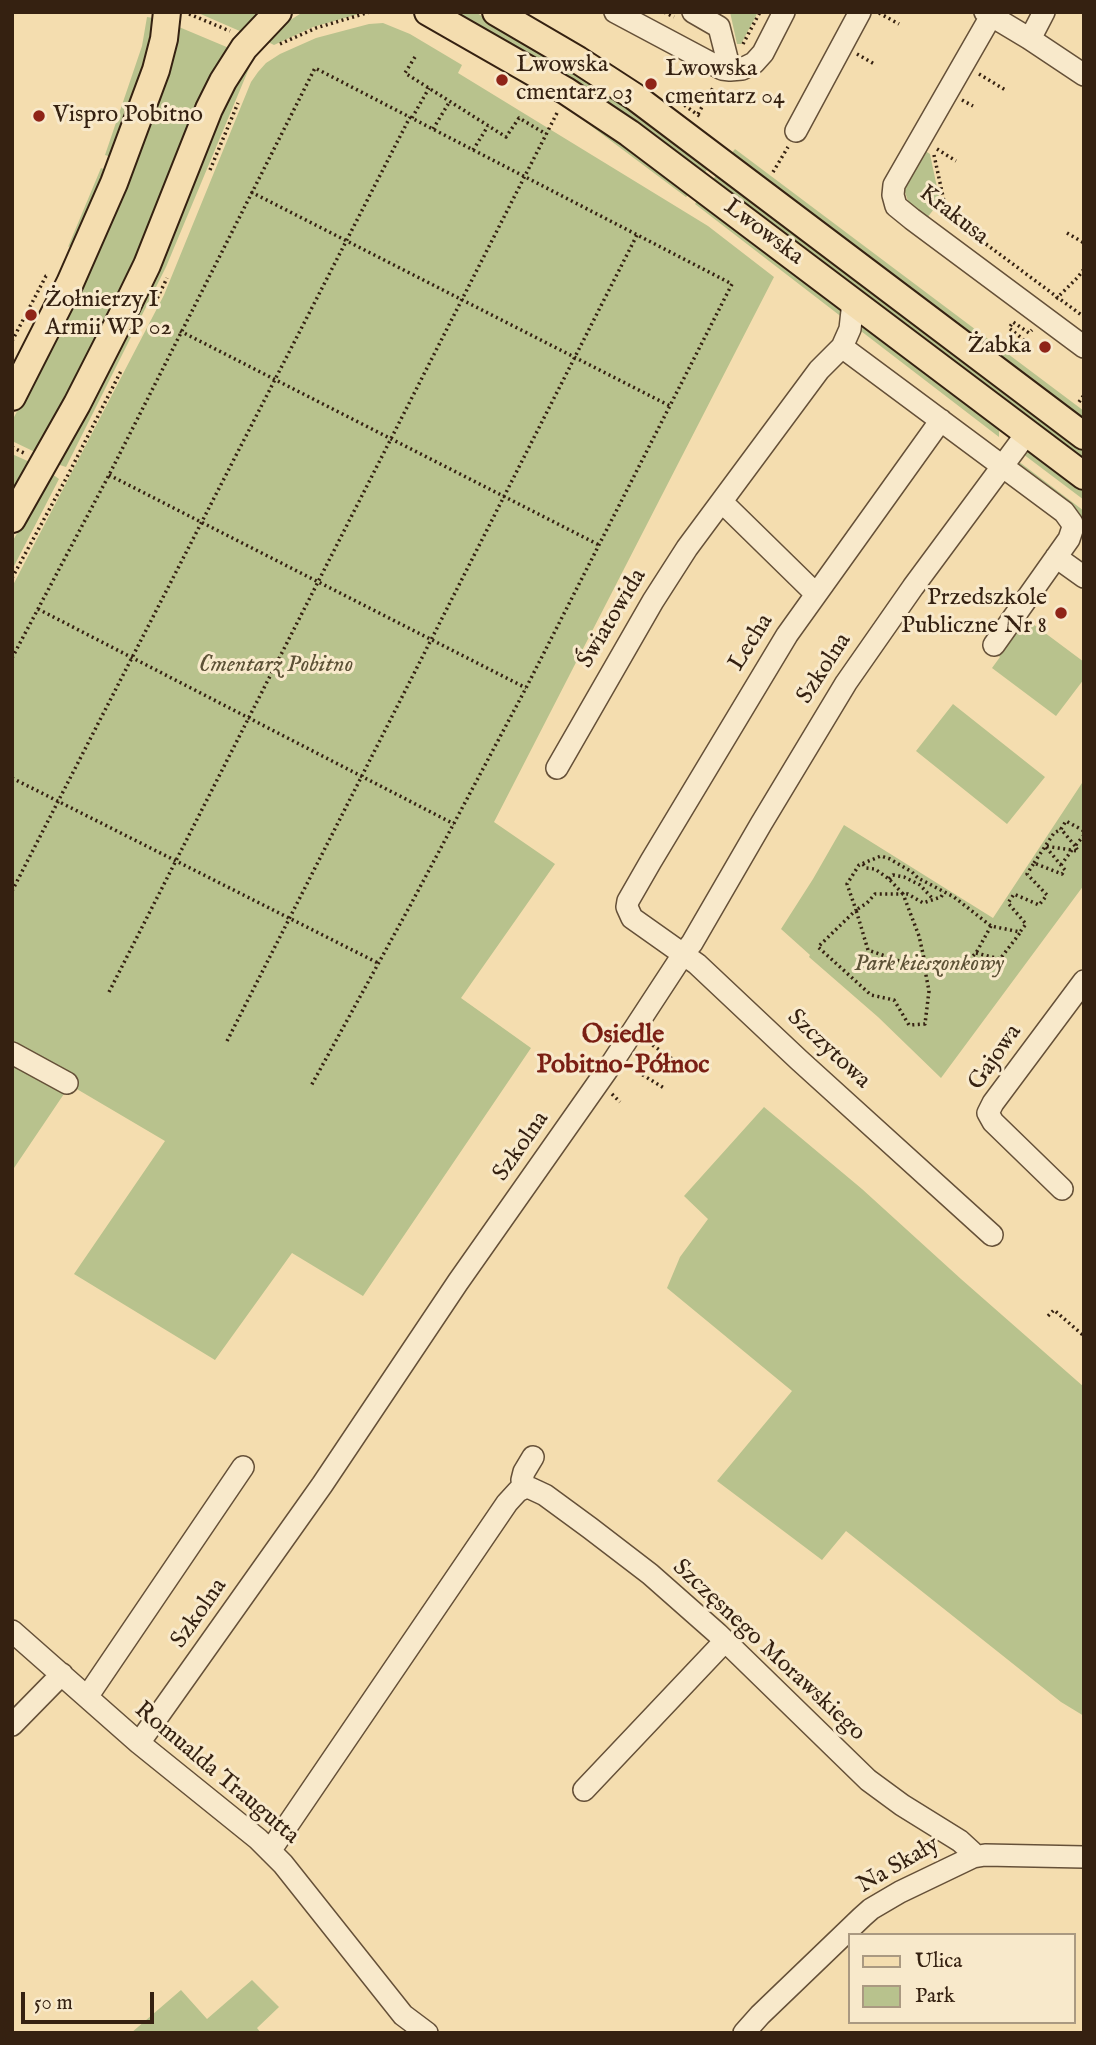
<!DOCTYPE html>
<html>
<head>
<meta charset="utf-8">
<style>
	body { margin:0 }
	#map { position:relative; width:1096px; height:2045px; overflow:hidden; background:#f4ddaf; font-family:"IM FELL English",serif }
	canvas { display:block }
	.frame { position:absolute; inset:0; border:14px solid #352111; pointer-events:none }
	.legend { position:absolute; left:848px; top:1933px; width:228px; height:91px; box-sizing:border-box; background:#f8e9cb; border:2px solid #aa9981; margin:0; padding:9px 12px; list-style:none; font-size:21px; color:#352111 }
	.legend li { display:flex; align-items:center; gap:14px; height:35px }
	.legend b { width:35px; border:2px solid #aa9981 }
	.scale { position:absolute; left:21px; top:1992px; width:133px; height:32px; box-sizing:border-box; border:4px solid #352111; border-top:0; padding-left:9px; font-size:21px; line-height:24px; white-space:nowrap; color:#352111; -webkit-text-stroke:5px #f8e9cb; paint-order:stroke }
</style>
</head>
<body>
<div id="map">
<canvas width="1096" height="2045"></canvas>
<div class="frame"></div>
<ul class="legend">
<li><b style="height:9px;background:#f4ddaf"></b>Ulica</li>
<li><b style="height:19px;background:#b8c28d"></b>Park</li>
</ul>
<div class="scale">50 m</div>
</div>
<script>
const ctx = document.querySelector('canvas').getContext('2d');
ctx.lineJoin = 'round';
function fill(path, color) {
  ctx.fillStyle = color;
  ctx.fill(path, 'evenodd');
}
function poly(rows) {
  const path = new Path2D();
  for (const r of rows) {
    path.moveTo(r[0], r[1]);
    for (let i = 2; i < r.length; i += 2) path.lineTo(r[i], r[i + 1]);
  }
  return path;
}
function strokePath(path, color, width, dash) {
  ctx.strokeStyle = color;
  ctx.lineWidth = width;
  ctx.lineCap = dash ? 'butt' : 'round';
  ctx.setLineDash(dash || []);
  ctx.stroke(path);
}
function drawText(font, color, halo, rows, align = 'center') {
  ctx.font = font + ' "IM FELL English",serif';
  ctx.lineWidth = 6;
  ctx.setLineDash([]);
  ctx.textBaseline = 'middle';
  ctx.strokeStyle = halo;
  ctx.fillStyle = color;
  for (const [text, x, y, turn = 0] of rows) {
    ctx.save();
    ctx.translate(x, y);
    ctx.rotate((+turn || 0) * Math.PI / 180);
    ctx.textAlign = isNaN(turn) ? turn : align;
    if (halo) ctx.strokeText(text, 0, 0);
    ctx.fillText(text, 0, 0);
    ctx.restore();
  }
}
fill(poly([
	[196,12,259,12,259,14,242,32],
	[303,12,366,12,313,27,274,45,266,41,281,26],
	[451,12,475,12,583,75,710,166,703,175],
	[730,12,758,12,741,44,737,44],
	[147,17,153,18,148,51,111,157,105,155,142,46],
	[383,23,410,34,462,65,458,73,708,226,774,277,494,822,555,864,461,998,531,1048,363,1296,292,1253,215,1360,74,1274,165,1141,70,1085,12,1171,12,587,164,295,251,82,258,72,266,63,280,54,316,38,369,24],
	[179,27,229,48,211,78,137,260,37,453,12,441,12,421,74,302,167,77],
	[248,65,250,66,166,267,66,467,57,464,226,102],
	[574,108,691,192,686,197,571,111],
	[735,149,1084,411,1084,423,729,156],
	[922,149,930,154,943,216,934,209,927,218,911,207,908,201,905,192,905,182],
	[101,168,106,170,76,243,68,247],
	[718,173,1084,448,1084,464,711,182],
	[699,198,836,301,842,311,843,318,695,204],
	[858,321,995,421,999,428,999,437,857,328],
	[1030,452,1084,488,1084,500,1023,454],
	[12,454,32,463,12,497],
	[1018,461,1084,511,1084,518,1022,470,1016,463],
	[52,474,59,479,12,570,12,542],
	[1021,615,1084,662,1084,679,1056,716,992,668,1000,657,993,651],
	[953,704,1045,777,1007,824,916,751],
	[1082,783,1084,784,1084,885,941,1078,878,1017,809,957,810,955,781,929,813,879,844,825,993,918],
	[764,1107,862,1189,961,1279,1084,1387,1084,1716,1061,1702,846,1531,822,1560,717,1481,792,1391,667,1288,680,1257,708,1219,684,1196],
	[252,1980,279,2007,257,2028,261,2033,131,2033,181,1990,207,2019]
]), '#b8c28d');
const minor = poly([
	[615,12,722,69,730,70,742,69,754,63,763,53,784,12],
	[693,12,719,27,730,70],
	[985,12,1030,39,1084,75],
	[991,16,894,185,893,195,896,206,912,219,1084,347],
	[1030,39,1044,12],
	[796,131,860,12],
	[842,347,1064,512,1072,523,1073,527,1069,539,994,645],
	[941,420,787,635,651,861,628,901,627,907,632,918,697,964,799,1060,992,1235],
	[722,502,816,594],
	[1056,557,1084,577],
	[557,768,653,601,687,548,819,370,842,347,850,329,853,302],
	[12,1053,67,1083],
	[1062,1189,993,1122,988,1113,993,1103,1084,981],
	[524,1488,522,1480,524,1472,533,1457],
	[12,1631,139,1743,258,1839,283,1864,403,2015,427,2033],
	[87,1697,243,1467],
	[12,1725,62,1674],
	[139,1743,322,1485,458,1282,612,1063,684,953,692,943,761,824,846,683,913,587,1027,433],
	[584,1790,725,1641],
	[270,1851,507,1503,518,1491,524,1488,530,1488,545,1495,590,1528,650,1574,718,1634,868,1780,902,1805,960,1841,972,1852,973,1857],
	[744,2033,760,2015,862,1917,871,1909,900,1892,973,1857,985,1855,1084,1857]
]);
const major = poly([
	[428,12,566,91,629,133,1084,476],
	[496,12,578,60,635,97,1084,436],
	[12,397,70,283,114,183,156,70,164,39,167,12],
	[12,519,77,404,130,300,147,265,209,109,223,81,244,48,278,12]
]);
strokePath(minor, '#655038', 24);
strokePath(major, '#352111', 30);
strokePath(poly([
	[664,12,674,17],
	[879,13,899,24],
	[189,14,230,31],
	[280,44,316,28,370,12],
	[743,44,760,12],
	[857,54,876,65],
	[415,57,405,73,506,137,519,118,546,134],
	[979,74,1007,91],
	[962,100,973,106],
	[680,102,702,118],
	[698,114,714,86],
	[412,118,429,88],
	[433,129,450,101],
	[937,149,956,161],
	[473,150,488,126],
	[934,155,947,215,1084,317],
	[210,170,238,103],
	[773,172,788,147],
	[251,192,670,406],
	[1067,233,1084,243],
	[1056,299,1078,277,1084,269],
	[155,303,167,278],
	[180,331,599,545],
	[12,341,46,276,49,275],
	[1013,353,1024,340,1009,328,1013,322,1029,333,1032,330],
	[1079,402,1084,395],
	[12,447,26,454],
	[109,475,526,688],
	[12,578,68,475,122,369],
	[38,609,454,824],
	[12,658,109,475,315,68,732,284,526,688,411,904,311,1086],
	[12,778,378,963],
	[1075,846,1061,829,1066,821,1084,831],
	[1034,863,1054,833,1060,830],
	[863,864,866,868,875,869,889,879,903,894,908,894,923,903,941,897,944,892],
	[1061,865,1072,850],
	[889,879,893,875,904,877,920,885,933,899],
	[12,891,410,117],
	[991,926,976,953,961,967,926,968,925,970,929,991,925,1024,909,1025,894,1000,871,995,818,947,856,910,847,884,859,865,881,856,890,859,912,872,918,878,954,897,991,926,1020,932,1026,924,1008,903,1014,894,1039,905,1047,895,1027,874,1034,863,1062,874,1065,870,1045,846,1078,851,1075,846,1084,835],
	[976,953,1000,959,1020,933],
	[925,970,868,950,856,910,867,903,875,894,903,894,919,936,926,967],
	[109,992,557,113],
	[227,1041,637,235],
	[648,1042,681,1065],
	[633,1069,664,1088],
	[612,1094,620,1102],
	[1048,1316,1054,1310,1084,1336]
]), '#352111', 3.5, [2, 3.5]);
strokePath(minor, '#f8e9cb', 21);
strokePath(major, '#f4ddaf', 26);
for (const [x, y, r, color] of [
	[502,80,7,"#8f2418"],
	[651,84,7,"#8f2418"],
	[39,116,7,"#8f2418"],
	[31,315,7,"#8f2418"],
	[1045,347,7,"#8f2418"],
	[1061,613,7,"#8f2418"]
]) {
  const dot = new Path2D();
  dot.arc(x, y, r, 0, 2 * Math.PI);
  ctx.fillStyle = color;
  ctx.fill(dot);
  strokePath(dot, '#f8e9cb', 2.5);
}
drawText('24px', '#352111', '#f8e9cb', [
	["Lwowska",516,66],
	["cmentarz 03",516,94],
	["Lwowska",665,70],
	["cmentarz 04",665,98],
	["Vispro Pobitno",53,116],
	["Żołnierzy I",45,301],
	["Armii WP 02",45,329],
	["Żabka",1031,347,"right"],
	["Przedszkole",1047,599,"right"],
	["Publiczne Nr 8",1047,627,"right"]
], 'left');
drawText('24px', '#352111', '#f8e9cb', [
	["Krakusa",953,216,38],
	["Lwowska",763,233,37],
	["Światowida",613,619,-59],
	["Lecha",752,643,-58],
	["Szkolna",825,669,-57],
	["Szczytowa",828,1050,43],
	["Gajowa",996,1058,-55],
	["Szkolna",522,1147,-55],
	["Szkolna",200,1614,-55],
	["Szczęsnego Morawskiego",768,1651,43],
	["Romualda Traugutta",216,1774,40],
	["Na Skały",899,1866,-30]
]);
drawText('italic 24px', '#5c5136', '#f8e9cb', [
	["Cmentarz Pobitno",276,666],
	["Park kieszonkowy",929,965]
]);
drawText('bold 26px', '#7a1f14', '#f8e9cb', [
	["Osiedle",623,1037],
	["Pobitno-Północ",623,1067]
]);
</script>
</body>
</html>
